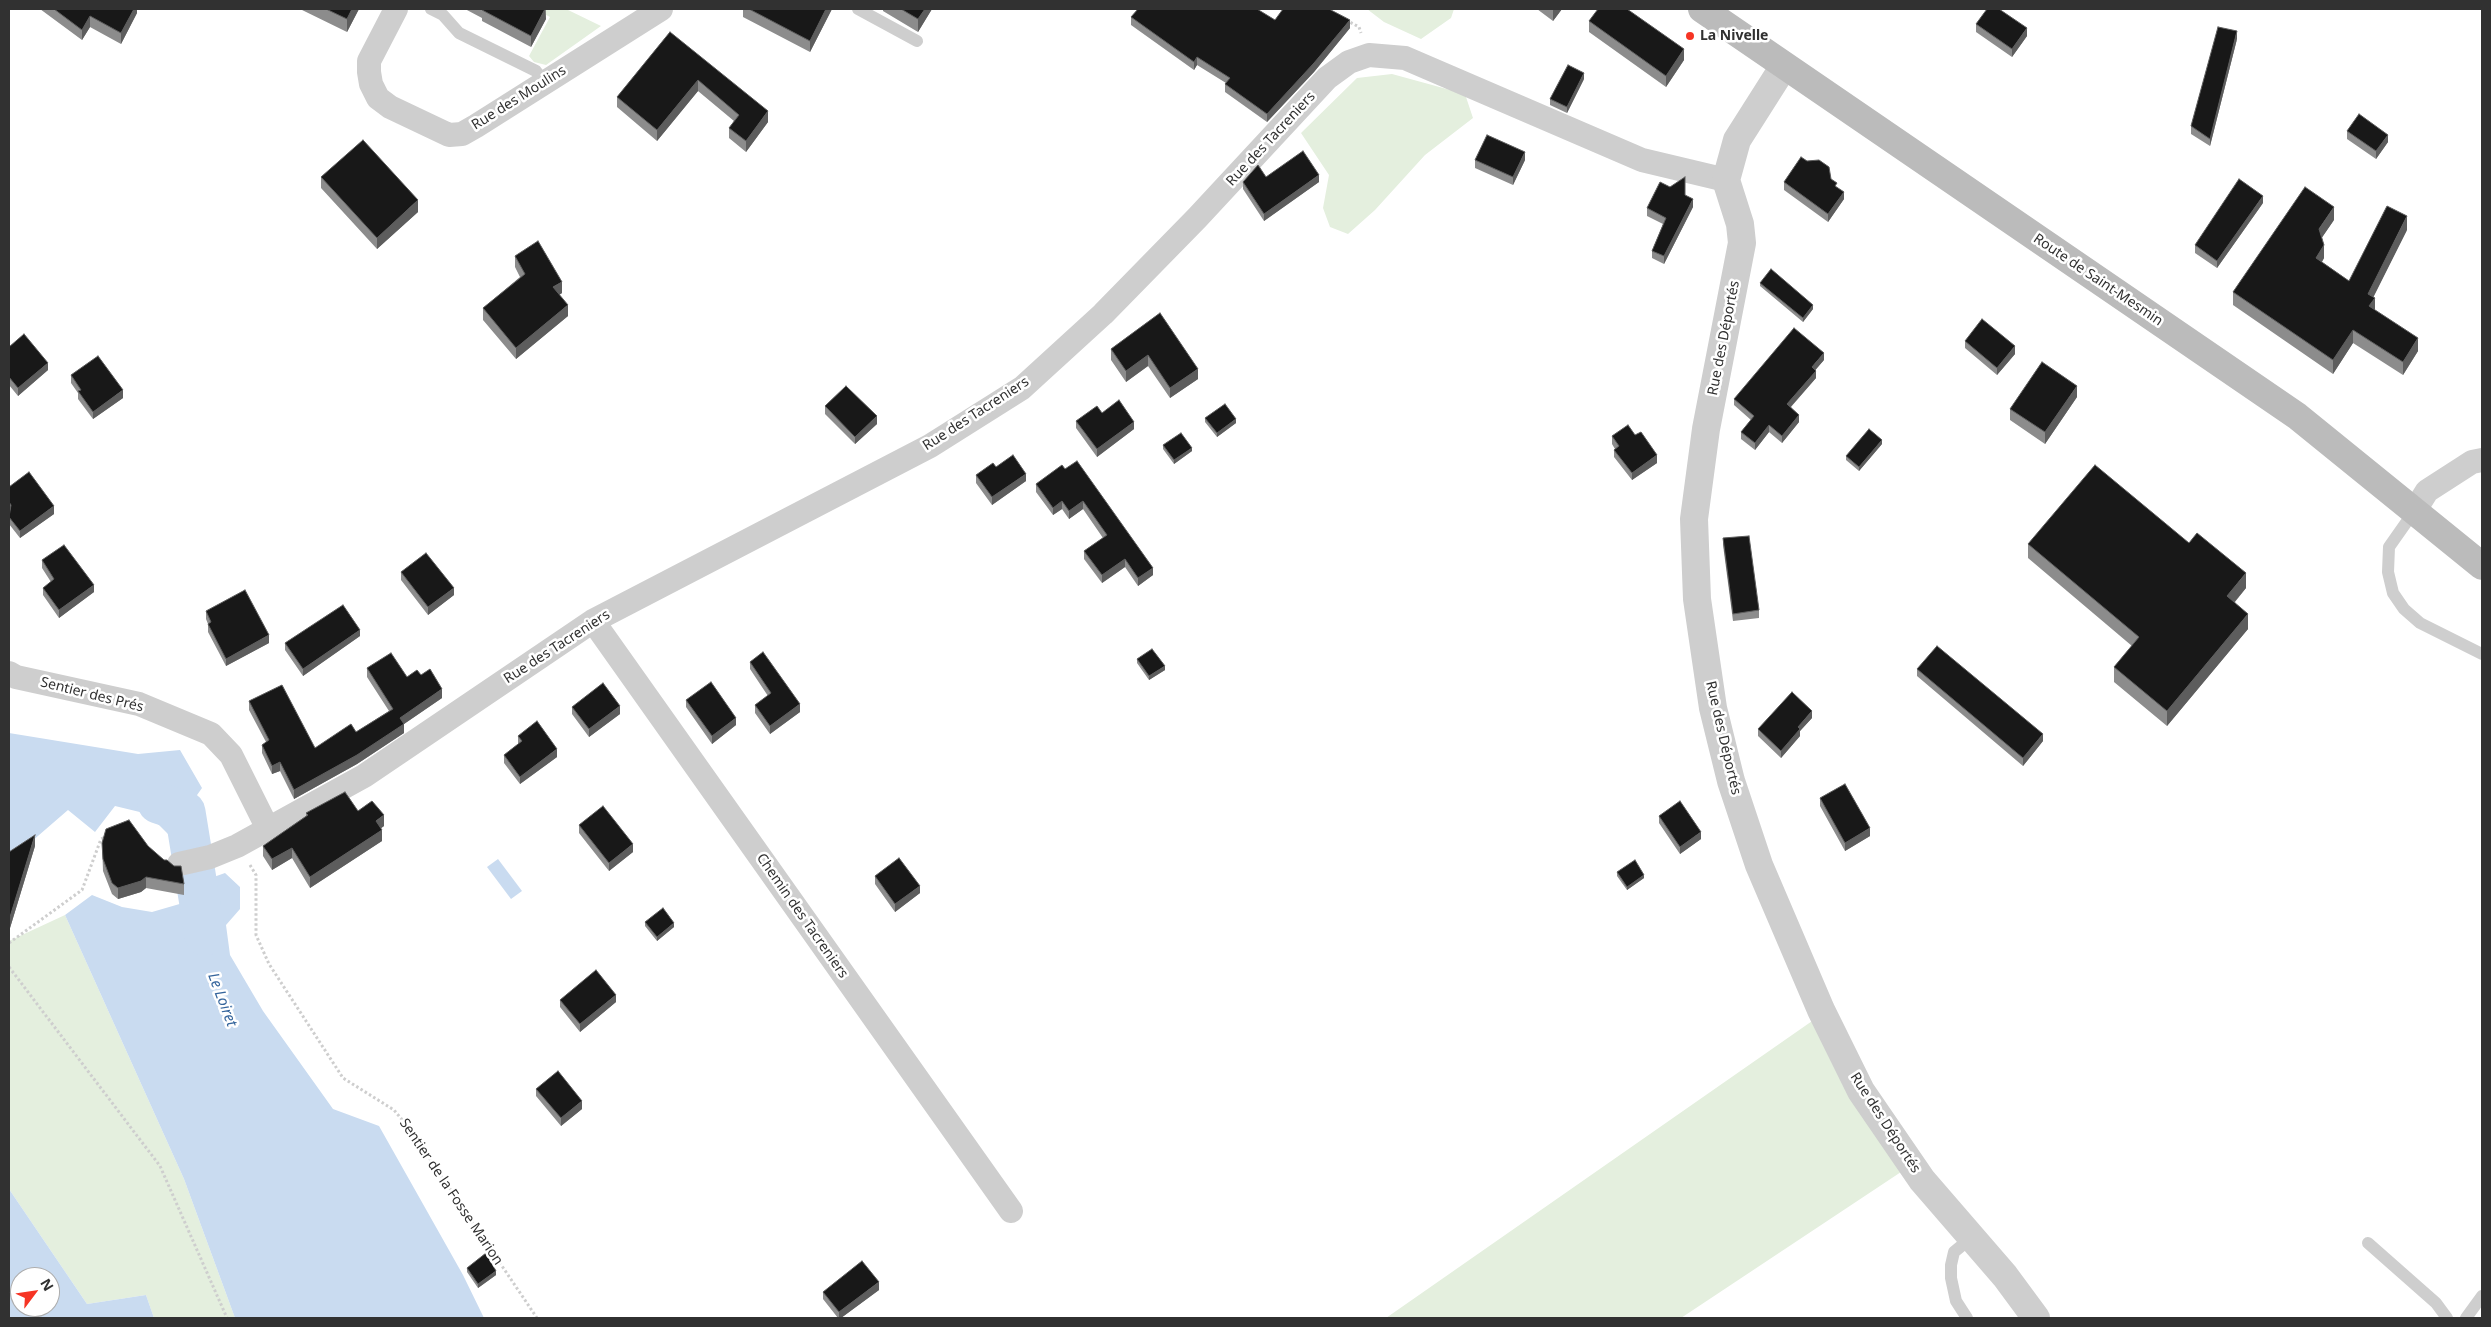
<!DOCTYPE html>
<html>
<head>
<meta charset="utf-8">
<style>
	body { margin:0 }
	#map { position:relative; width:2491px; height:1327px; overflow:hidden; background:#fff; font-family:"Noto Sans",sans-serif }
	canvas { display:block }
	.frame { position:absolute; inset:0; border:10px solid #313131; pointer-events:none }
	.north { position:absolute; left:10px; top:1267px; width:50px; height:50px; box-sizing:border-box; background:#fff; border:1px solid #adadad; border-radius:50%; rotate:59deg; font-size:14px; font-weight:700; line-height:20px; text-align:center; color:#313131 }
	.north::after { content:''; display:block; margin:auto; width:18px; height:22px; background:#f63424; clip-path:polygon(50% 0,100% 100%,50% 72%,0 100%) }
</style>
</head>
<body>
<div id="map">
<canvas width="2491" height="1327"></canvas>
<div class="frame"></div>
<div class="north">N</div>
</div>
<script>
const ctx = document.querySelector('canvas').getContext('2d');
ctx.lineJoin = 'round';
function fill(path, color) {
  ctx.fillStyle = color;
  ctx.fill(path, 'evenodd');
}
function poly(rows) {
  const path = new Path2D();
  for (const r of rows) {
    path.moveTo(r[0], r[1]);
    for (let i = 2; i < r.length; i += 2) path.lineTo(r[i], r[i + 1]);
  }
  return path;
}
function strokePath(path, color, width, dash) {
  ctx.strokeStyle = color;
  ctx.lineWidth = width;
  ctx.lineCap = dash ? 'butt' : 'round';
  ctx.setLineDash(dash || []);
  ctx.stroke(path);
}
function drawText(font, color, halo, rows, align = 'center') {
  ctx.font = font + ' "Noto Sans",sans-serif';
  ctx.lineWidth = 5;
  ctx.setLineDash([]);
  ctx.textBaseline = 'middle';
  ctx.strokeStyle = halo;
  ctx.fillStyle = color;
  for (const [text, x, y, turn = 0] of rows) {
    ctx.save();
    ctx.translate(x, y);
    ctx.rotate((+turn || 0) * Math.PI / 180);
    ctx.textAlign = isNaN(turn) ? turn : align;
    if (halo) ctx.strokeText(text, 0, 0);
    ctx.fillText(text, 0, 0);
    ctx.restore();
  }
}
fill(poly([
	[535,9,566,9,601,26,546,65,534,62,529,56,550,17],
	[1367,9,1454,9,1451,18,1421,39,1384,22],
	[1392,74,1465,94,1473,118,1425,155,1375,210,1348,234,1330,227,1323,208,1329,175,1301,133,1357,78],
	[65,915,184,1179,235,1318,154,1318,146,1295,87,1304,9,1189,9,941],
	[1815,1019,1901,1172,1681,1318,1386,1318]
]), '#e4efde');
fill(poly([
	[9,733,138,754,180,750,202,788,185,812,198,829,183,849,148,814,115,806,95,832,68,810,9,861],
	[498,859,522,891,511,899,487,867],
	[225,873,240,887,240,909,226,925,230,955,263,1011,333,1109,379,1126,463,1275,484,1318,235,1318,184,1179,65,915,92,895,122,907,152,912,183,903,185,880,208,879],
	[9,1189,87,1304,146,1295,154,1318,9,1318],
	[20,1277,50,1277,50,1307,20,1307]
]), '#c9dbf0');
strokePath(poly([
	[158,803,185,812,205,935]
]), '#c9dbf0', 41);
strokePath(poly([
	[1346,20,1359,27,1361,33],
	[250,865,256,875,256,935,269,964,343,1078,394,1110,409,1128,537,1318],
	[9,943,82,890,101,839,107,836],
	[9,967,160,1166,227,1318]
]), '#cecece', 3, [2.5, 2.5]);
strokePath(poly([
	[431,9,443,15,459,33,536,71,544,82],
	[858,9,917,41],
	[2415,510,2389,547,2388,572,2393,593,2404,609,2420,623,2482,654],
	[2368,1243,2436,1303,2447,1318],
	[1967,1318,1956,1301,1951,1278,1951,1265,1954,1252,1971,1238],
	[2466,1318,2482,1296]
]), '#cecece', 12);
strokePath(poly([
	[396,9,369,61,369,72,371,84,378,98,390,107,449,135,462,134,476,126,661,9],
	[2415,510,2427,491,2472,462,2482,460],
	[593,621,1011,1211],
	[9,673,16,677,139,704,211,734,231,755,268,829],
	[179,864,210,857,237,846,364,776,593,621,930,446,1022,388,1103,314,1197,218,1327,78,1349,62,1369,55,1405,58,1642,160,1726,180]
]), '#cecece', 24);
strokePath(poly([
	[1784,66,1737,140,1726,180,1740,224,1742,243,1706,429,1694,519,1697,599,1713,708,1731,781,1759,865,1821,1010,1861,1091,1922,1180,2005,1276,2036,1318]
]), '#cecece', 28);
strokePath(poly([
	[1702,9,2297,416,2482,566]
]), '#bbb', 28);
fill(poly([
	[40,9,137,9,137,13,121,44,90,27,82,40],
	[300,9,359,9,347,32],
	[465,9,546,9,546,19,531,47,482,21,482,18],
	[743,9,832,9,810,52,743,17],
	[883,9,932,9,918,32,883,11],
	[1537,9,1562,9,1553,21],
	[1131,17,1275,20,1350,28,1314,72,1267,122,1225,92,1225,84,1226,83,1197,65,1194,70,1131,25],
	[1589,21,1684,60,1666,87,1589,32],
	[1976,24,2027,36,2012,57,1976,32],
	[670,32,768,122,746,152,729,138,729,128,734,121,698,91,657,141,617,107,617,97],
	[2237,39,2210,146,2191,134,2191,126],
	[1584,79,1567,113,1550,105,1550,99],
	[2347,131,2388,142,2376,159,2347,139],
	[1475,160,1525,160,1513,185,1475,168],
	[321,177,418,212,377,249,321,188],
	[1831,179,1844,199,1828,222,1784,190,1784,182],
	[1243,182,1319,182,1264,221,1243,189],
	[1685,195,1693,207,1664,264,1652,258,1652,251,1663,224,1647,216,1647,208],
	[2263,203,2217,268,2195,253,2195,245],
	[2334,220,2322,237,2324,258,2322,262,2349,281,2407,230,2373,297,2375,310,2418,351,2403,375,2353,343,2333,374,2233,305,2233,292],
	[515,256,562,293,559,295,568,316,516,359,483,320,483,308,520,277,515,267],
	[1760,283,1813,309,1803,322,1760,286],
	[1160,313,1198,379,1170,398,1148,366,1126,382,1111,360,1111,349],
	[1965,341,2015,354,1997,375,1965,348],
	[9,347,48,370,18,396,9,385],
	[1824,360,1815,370,1816,378,1791,407,1799,422,1782,443,1769,432,1755,450,1741,439,1741,432,1751,420,1734,405,1734,399],
	[71,375,123,398,93,419,78,399,78,393,71,383],
	[2077,397,2045,444,2010,420,2010,409],
	[825,406,877,424,855,444,825,414],
	[1102,413,1134,429,1097,457,1076,428,1076,421],
	[1205,418,1236,423,1217,437,1205,422],
	[1612,436,1657,463,1632,480,1614,457,1614,450,1615,449,1612,444],
	[1882,444,1859,471,1846,460,1846,456],
	[1163,445,1192,451,1174,464,1163,449],
	[996,467,1026,481,992,505,976,483,976,475],
	[1065,469,1153,575,1138,586,1125,567,1102,583,1084,559,1084,551,1103,538,1083,509,1069,519,1062,509,1053,515,1036,492,1036,484],
	[9,487,54,514,20,538,9,524,10,511,9,509],
	[1723,538,1759,610,1759,618,1733,621,1723,545],
	[2189,543,2246,588,2235,602,2248,629,2167,726,2114,682,2114,667,2132,646,2028,558,2028,544],
	[42,560,94,592,59,618,43,595,43,588,51,582,42,568],
	[401,572,454,595,428,615,401,580],
	[206,611,269,643,226,666,208,632,208,624,206,619],
	[360,636,303,676,285,650,285,643],
	[1137,659,1165,670,1149,680,1137,663],
	[750,662,800,712,770,734,755,713,755,705,768,696,750,669],
	[367,668,407,677,421,675,442,698,404,724,404,733,357,764,294,799,280,771,272,774,262,753,262,745,266,742,249,710,249,701,315,748,356,732,389,711,367,677],
	[1917,669,2043,741,2023,766,1917,676],
	[686,700,736,725,712,744,686,707],
	[572,707,620,714,589,737,572,714],
	[1812,718,1800,731,1800,736,1781,758,1758,736,1758,729],
	[518,736,557,757,520,784,504,763,504,755,518,744],
	[1820,798,1870,836,1845,851,1820,806],
	[358,811,384,826,381,828,382,841,310,888,292,858,272,870,263,856,263,846,306,816,306,813],
	[1659,816,1701,839,1680,854,1659,823],
	[579,825,633,852,609,871,579,833],
	[102,843,148,846,184,884,184,895,146,888,141,892,118,899,112,894,103,871],
	[35,846,10,928,9,928,9,852],
	[1617,872,1644,878,1627,890,1617,876],
	[875,876,920,893,895,912,875,884],
	[645,922,674,927,657,941,645,926],
	[560,1000,616,1002,580,1032,560,1007],
	[536,1089,582,1109,561,1126,536,1096],
	[467,1268,496,1275,478,1288,467,1272],
	[879,1290,841,1318,838,1318,823,1299,823,1292]
]), '#8c8c8c');
fill(poly([
	[134,9,137,9,137,13,121,44,121,33],
	[352,9,359,9,347,32,347,19],
	[545,9,546,19,531,47,531,36],
	[826,9,832,9,810,52,810,41],
	[925,9,932,9,918,32,918,19],
	[1554,9,1562,9,1553,21,1553,10],
	[90,16,90,27,82,40,82,30],
	[1350,20,1350,28,1314,72,1267,122,1267,114],
	[2027,28,2027,36,2012,57,2012,49],
	[2237,31,2237,39,2210,146,2210,139],
	[1684,49,1684,60,1666,87,1666,76],
	[1197,57,1197,65,1194,70,1194,62],
	[1584,73,1584,79,1567,113,1567,107],
	[698,80,698,91,657,141,657,130],
	[768,111,768,122,746,152,746,141],
	[2388,135,2388,142,2376,159,2376,151],
	[1525,152,1525,160,1513,185,1513,177],
	[1319,175,1319,182,1264,221,1264,214],
	[1844,192,1844,199,1828,222,1828,214],
	[2263,196,2263,203,2217,268,2217,261],
	[1693,199,1693,207,1664,264,1664,256],
	[418,200,418,212,377,249,377,238],
	[2334,207,2334,220,2319,242,2319,229],
	[2407,216,2407,230,2369,306,2375,298,2375,312,2369,320,2368,294],
	[2324,245,2324,258,2316,272,2316,258],
	[562,282,562,293,553,299,553,287],
	[568,305,568,316,516,359,516,348],
	[1813,305,1813,309,1803,322,1803,318],
	[2353,330,2353,343,2333,374,2333,360],
	[2418,338,2418,351,2403,375,2403,362],
	[2015,346,2015,354,1997,375,1997,368],
	[1824,353,1824,360,1812,374,1812,367],
	[1148,355,1148,366,1126,382,1126,371],
	[48,363,48,370,18,396,18,388],
	[1198,369,1198,379,1170,398,1170,388],
	[1816,371,1816,378,1787,411,1787,404],
	[2077,386,2077,397,2045,444,2045,432],
	[123,390,123,398,93,419,93,412],
	[1799,415,1799,422,1782,443,1782,436],
	[877,416,877,424,855,444,855,437],
	[1236,419,1236,423,1217,437,1217,433],
	[1134,422,1134,429,1097,457,1097,449],
	[1769,425,1769,432,1755,450,1755,443],
	[1882,440,1882,444,1859,471,1859,467],
	[1192,448,1192,451,1174,464,1174,460],
	[1657,455,1657,463,1632,480,1632,473],
	[1026,474,1026,481,992,505,992,497],
	[1062,501,1062,509,1053,515,1053,508],
	[1083,501,1083,509,1069,519,1069,511],
	[54,506,54,514,20,538,20,531],
	[1125,559,1125,567,1102,583,1102,575],
	[1153,568,1153,575,1138,586,1138,578],
	[2246,573,2246,588,2227,611,2227,596],
	[94,585,94,592,59,618,59,610],
	[454,588,454,595,428,615,428,607],
	[2248,614,2248,629,2167,726,2167,711],
	[360,630,360,636,303,676,303,669],
	[269,635,269,643,226,666,226,659],
	[1165,666,1165,670,1149,680,1149,676],
	[442,689,442,698,404,724,404,733,357,764,294,799,294,790],
	[800,704,800,712,770,734,770,726],
	[620,706,620,714,589,737,589,729],
	[1812,711,1812,718,1800,731,1800,736,1781,758,1781,751,1798,727],
	[736,718,736,725,712,744,712,736],
	[2043,734,2043,741,2023,766,2023,758],
	[557,749,557,757,520,784,520,777],
	[280,762,280,771,272,774,272,766],
	[384,815,384,826,376,832,376,821],
	[1870,828,1870,836,1845,851,1845,843],
	[382,830,382,841,310,888,310,877],
	[1701,832,1701,839,1680,854,1680,847],
	[35,835,35,846,10,928,10,917],
	[633,844,633,852,609,871,609,863],
	[292,848,292,858,272,870,272,859],
	[1644,875,1644,878,1627,890,1627,887],
	[146,877,146,888,141,892,118,899,118,888],
	[920,886,920,893,895,912,895,904],
	[674,923,674,927,657,941,657,937],
	[616,995,616,1002,580,1032,580,1024],
	[582,1101,582,1109,561,1126,561,1118],
	[496,1271,496,1275,478,1288,478,1284],
	[879,1282,879,1290,841,1318,839,1318,839,1312]
]), '#5d5d5d');
const building = poly([
	[54,9,134,9,121,33,90,16,82,30,54,9],
	[326,9,352,9,347,19,326,9],
	[482,9,545,9,531,36,482,10,482,9],
	[749,9,826,9,810,41,749,9],
	[901,9,925,9,918,19,901,9],
	[1138,9,1257,9,1275,20,1283,9,1329,9,1350,20,1314,63,1267,114,1225,84,1230,78,1197,57,1194,62,1131,17,1138,9],
	[1598,9,1627,9,1684,49,1666,76,1589,21,1598,9],
	[1987,9,1999,9,2027,28,2012,49,1976,24,1987,9],
	[2218,27,2237,31,2210,139,2191,126,2218,27],
	[670,32,768,111,746,141,729,128,739,115,698,80,657,130,617,97,670,32],
	[1568,65,1584,73,1567,107,1550,99,1568,65],
	[2359,114,2388,135,2376,151,2347,131,2359,114],
	[1487,135,1525,152,1513,177,1475,160,1487,135],
	[363,140,418,200,377,238,321,177,363,140],
	[1303,151,1319,175,1264,214,1243,182,1258,165,1266,177,1303,151],
	[1801,157,1807,161,1819,160,1829,167,1831,179,1837,183,1835,186,1844,192,1828,214,1784,182,1801,157],
	[1685,177,1685,195,1693,199,1664,256,1652,251,1666,218,1647,208,1660,182,1670,187,1685,177],
	[2239,179,2263,196,2217,261,2195,245,2239,179],
	[2305,187,2334,207,2319,229,2324,245,2316,258,2349,281,2387,206,2407,216,2368,294,2375,298,2369,306,2418,338,2403,362,2353,330,2333,360,2233,292,2305,187],
	[538,241,562,282,553,287,568,305,516,348,483,308,525,274,515,256,538,241],
	[1771,269,1813,305,1803,318,1760,283,1771,269],
	[1160,313,1198,369,1170,388,1148,355,1126,371,1111,349,1160,313],
	[1982,319,2015,346,1997,368,1965,341,1982,319],
	[1794,328,1824,353,1812,367,1816,371,1787,404,1799,415,1782,436,1769,425,1755,443,1741,432,1754,416,1734,399,1794,328],
	[24,334,48,363,18,388,9,377,9,347,24,334],
	[98,356,123,390,93,412,78,391,81,390,71,375,98,356],
	[2042,362,2077,386,2045,432,2010,409,2042,362],
	[846,386,877,416,855,437,825,406,846,386],
	[1119,400,1134,422,1097,449,1076,421,1097,406,1102,413,1119,400],
	[1225,404,1236,419,1217,433,1205,418,1225,404],
	[1628,425,1635,435,1641,432,1657,455,1632,473,1614,450,1619,446,1612,436,1628,425],
	[1869,429,1882,440,1859,467,1846,456,1869,429],
	[1181,433,1192,448,1174,460,1163,445,1181,433],
	[1013,455,1026,474,992,497,976,475,993,463,996,467,1013,455],
	[1077,461,1153,568,1138,578,1125,559,1102,575,1084,551,1107,535,1083,501,1069,511,1062,501,1053,508,1036,484,1062,465,1065,469,1077,461],
	[2095,465,2189,543,2197,533,2246,573,2227,596,2248,614,2167,711,2114,667,2139,637,2028,544,2095,465],
	[29,472,54,506,20,531,9,517,11,505,9,502,9,487,29,472],
	[1749,536,1759,610,1733,614,1723,538,1749,536],
	[64,545,94,585,59,610,43,588,54,579,42,560,64,545],
	[426,553,454,588,428,607,401,572,426,553],
	[245,590,269,635,226,659,208,624,211,622,206,611,245,590],
	[343,605,360,630,303,669,285,643,343,605],
	[1937,646,2043,734,2023,758,1917,669,1937,646],
	[1152,649,1165,666,1149,676,1137,659,1152,649],
	[763,652,800,704,770,726,755,705,771,693,750,662,763,652],
	[391,653,407,677,417,670,421,675,430,669,442,689,400,718,404,724,357,755,294,790,280,762,272,766,262,745,269,740,249,701,282,685,315,748,351,724,356,732,393,709,367,668,391,653],
	[711,682,736,718,712,736,686,700,711,682],
	[603,683,620,706,589,729,572,707,603,683],
	[1792,692,1812,711,1798,727,1800,729,1781,751,1758,729,1792,692],
	[537,721,557,749,520,777,504,755,522,741,518,736,537,721],
	[1845,784,1870,828,1845,843,1820,798,1845,784],
	[345,792,358,811,372,801,384,815,376,821,382,830,310,877,292,848,272,859,263,846,308,815,306,813,345,792],
	[1680,801,1701,832,1680,847,1659,816,1680,801],
	[603,806,633,844,609,863,579,825,603,806],
	[129,820,148,846,164,860,167,860,174,866,181,866,184,884,146,877,141,881,118,888,112,883,103,859,102,843,106,829,129,820],
	[35,835,10,917,9,916,9,852,35,835],
	[899,858,920,886,895,904,875,876,899,858],
	[1635,860,1644,875,1627,887,1617,872,1635,860],
	[663,908,674,923,657,937,645,922,663,908],
	[596,970,616,995,580,1024,560,1000,596,970],
	[558,1071,582,1101,561,1118,536,1089,558,1071],
	[486,1253,496,1271,478,1284,467,1268,486,1253],
	[862,1261,879,1282,839,1312,823,1292,862,1261]
]);
fill(building, '#181818');
strokePath(building, '#5d5d5d', 1);
for (const [x, y, r, color] of [
	[1690,36,5,"#f63424"]
]) {
  const dot = new Path2D();
  dot.arc(x, y, r, 0, 2 * Math.PI);
  ctx.fillStyle = color;
  ctx.fill(dot);
  strokePath(dot, '#fff', 2);
}
drawText('bold 14px', '#313131', '#fff', [
	["La Nivelle",1700,36]
], 'left');
drawText('14px', '#313131', '#fff', [
	["Rue des Moulins",519,98,-32],
	["Rue des Tacreniers",1271,139,-47],
	["Route de Saint-Mesmin",2098,280,34],
	["Rue des Déportés",1724,338,-79],
	["Rue des Tacreniers",976,414,-33],
	["Rue des Tacreniers",557,647,-33],
	["Sentier des Prés",92,695,14],
	["Rue des Déportés",1723,738,77],
	["Chemin des Tacreniers",802,916,55],
	["Rue des Déportés",1885,1123,57],
	["Sentier de la Fosse Marion",451,1192,56]
]);
drawText('italic 15px', '#35659c', '#fff', [
	["Le Loiret",222,1000,69]
]);
</script>
</body>
</html>
